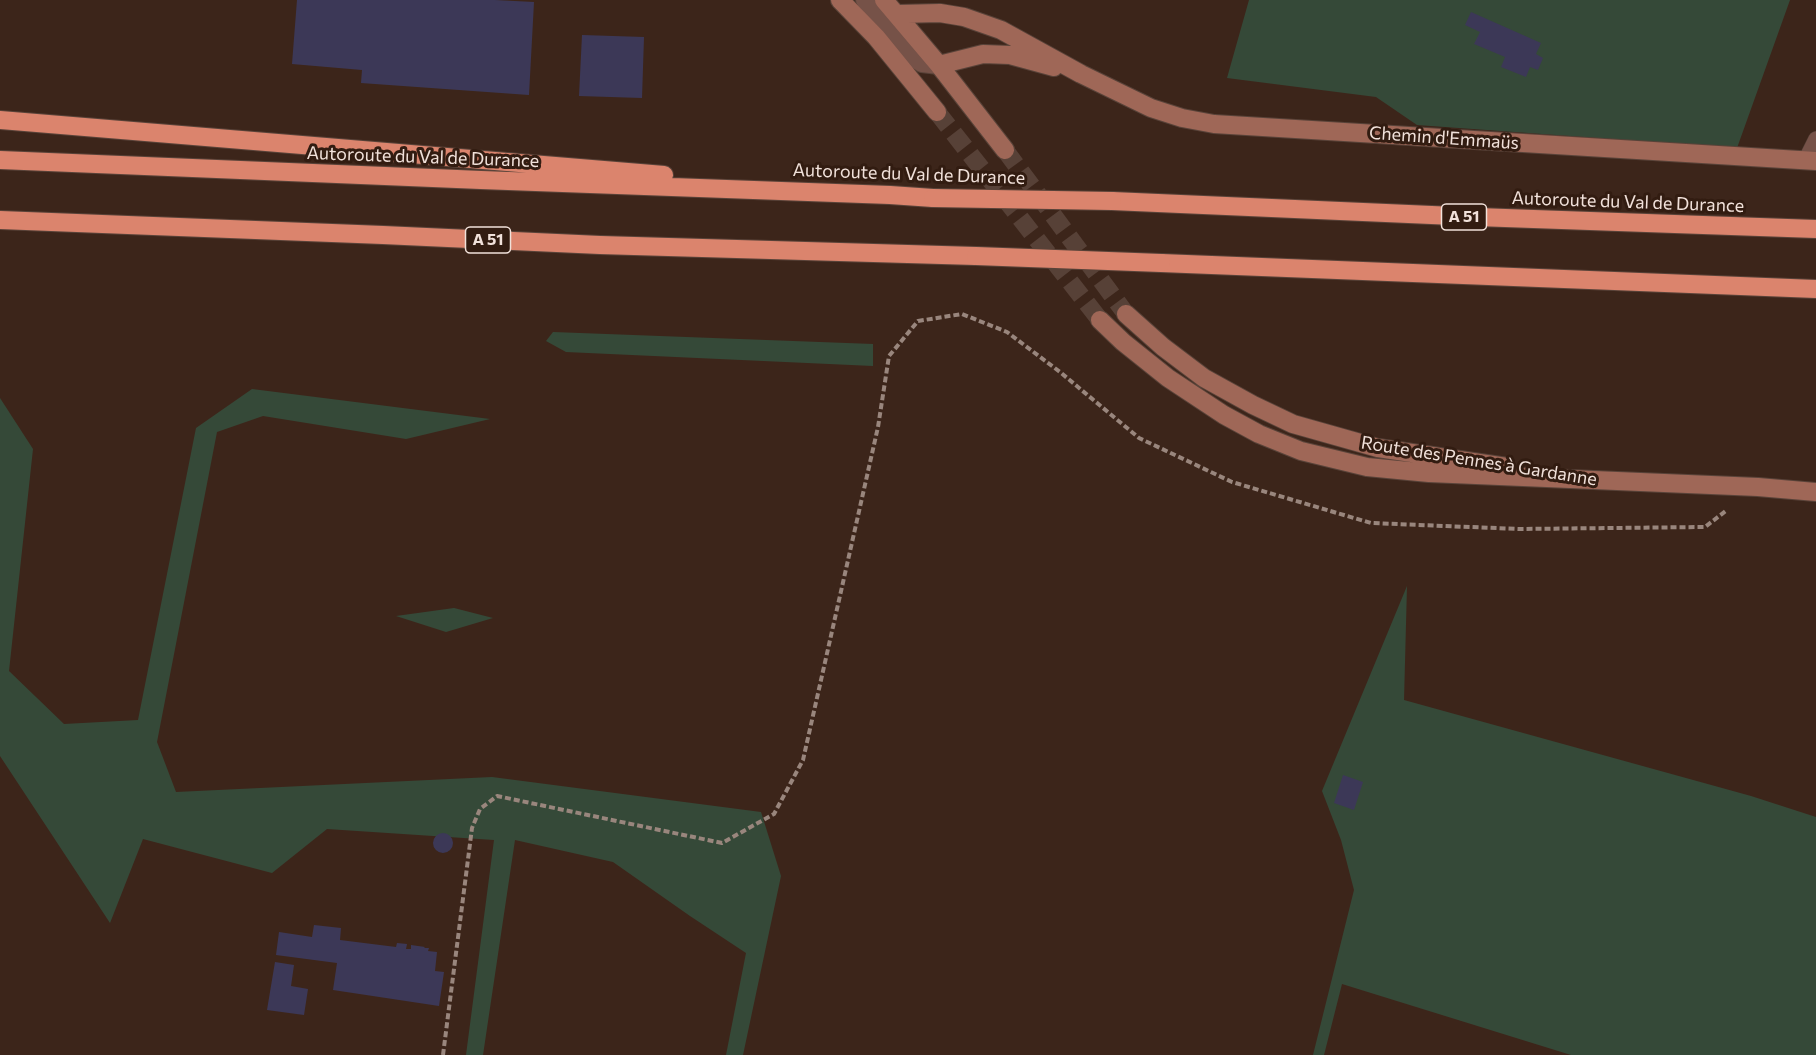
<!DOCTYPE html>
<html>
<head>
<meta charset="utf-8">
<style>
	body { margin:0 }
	canvas { display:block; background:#3c251a }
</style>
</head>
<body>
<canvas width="1816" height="1055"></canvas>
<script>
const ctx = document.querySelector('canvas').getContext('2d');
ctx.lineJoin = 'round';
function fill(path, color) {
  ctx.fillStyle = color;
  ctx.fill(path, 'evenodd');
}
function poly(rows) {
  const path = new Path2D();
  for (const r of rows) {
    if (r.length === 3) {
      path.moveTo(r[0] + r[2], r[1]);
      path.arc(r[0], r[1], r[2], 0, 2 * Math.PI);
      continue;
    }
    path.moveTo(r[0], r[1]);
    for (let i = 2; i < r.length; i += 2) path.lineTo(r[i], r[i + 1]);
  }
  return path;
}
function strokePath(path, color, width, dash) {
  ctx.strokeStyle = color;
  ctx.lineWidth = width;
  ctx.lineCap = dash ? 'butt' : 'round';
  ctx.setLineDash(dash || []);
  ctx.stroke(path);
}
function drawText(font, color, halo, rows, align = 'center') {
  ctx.font = font + ' Commissioner,sans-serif';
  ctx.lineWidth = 6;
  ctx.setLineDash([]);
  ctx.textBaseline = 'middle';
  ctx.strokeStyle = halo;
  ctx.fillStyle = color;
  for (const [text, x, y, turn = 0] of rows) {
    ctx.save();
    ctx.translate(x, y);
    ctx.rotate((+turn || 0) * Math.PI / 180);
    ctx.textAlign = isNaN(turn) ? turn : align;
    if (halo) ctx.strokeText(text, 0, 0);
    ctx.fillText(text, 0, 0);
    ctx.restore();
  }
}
fill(poly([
	[1249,0,1790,0,1737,148,1417,125,1376,97,1227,78],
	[553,332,873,344,873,366,566,352,546,341],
	[252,389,490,419,406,439,263,416,217,432,157,742,176,792,492,777,761,812,781,876,743,1055,726,1055,746,953,690,916,613,862,515,840,483,1055,466,1055,494,840,327,829,272,873,143,839,110,923,0,756,0,398,33,449,9,671,64,724,138,720,196,428],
	[1407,586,1404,700,1751,796,1816,817,1816,1055,1571,1055,1342,984,1324,1055,1313,1055,1354,890,1341,840,1322,791],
	[454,608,493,618,446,632,396,616]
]), '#354938');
fill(poly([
	[297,0,495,0,534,2,529,95,361,83,362,70,292,64],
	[1471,12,1541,43,1536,54,1543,58,1538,70,1530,67,1526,77,1501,67,1505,57,1474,44,1480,32,1465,25],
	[582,35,644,37,642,98,579,96],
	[1343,775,1363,782,1354,810,1334,803],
	[443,843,10],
	[314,925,341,928,340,940,396,947,397,943,407,944,406,949,411,949,411,945,425,947,424,948,429,948,428,951,437,952,435,971,444,972,439,1006,333,990,337,963,276,955,279,932,312,937],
	[275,962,294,965,291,986,308,989,304,1015,267,1010]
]), '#3c3857');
strokePath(poly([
	[937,112,1100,320],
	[1005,150,1126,314]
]), '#574137', 18, [18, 9]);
const lane = poly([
	[1805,161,1816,139]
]);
const street = poly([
	[865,0,917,60,922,63,939,65]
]);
const secondary = poly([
	[840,0,876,37,937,112],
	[884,0,939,65,1005,150],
	[897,14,940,13,964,17,1001,30,1081,74,1151,108,1182,118,1214,124,1816,161],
	[939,65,983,54,1010,55,1054,67],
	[1126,314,1163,347,1204,378,1253,405,1293,424,1378,448,1507,467],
	[1100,320,1123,342,1168,378,1224,415,1259,434,1301,451,1367,467,1429,473,1758,487,1816,492]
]);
const highway = poly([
	[0,120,664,175],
	[0,160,481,180,890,195,933,198],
	[1112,201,1477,217,1816,229],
	[0,220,383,235,600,245,976,256],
	[1161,263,1816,289]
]);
strokePath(lane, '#594339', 16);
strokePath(street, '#594339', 20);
strokePath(secondary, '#594339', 20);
strokePath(highway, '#594339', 20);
strokePath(poly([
	[443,1055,472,828,480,809,497,796,722,843,774,814,803,760,878,427,889,356,918,321,962,314,1007,332,1060,372,1139,438,1232,482,1371,523,1519,529,1705,527,1727,510]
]), '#99867d', 4, [6, 3]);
strokePath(lane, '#765248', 15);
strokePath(street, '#765248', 18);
strokePath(secondary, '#9f6757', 18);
strokePath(highway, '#db846d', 18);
const highwayBridge = poly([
	[933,198,1112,201],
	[976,256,1161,263]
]);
strokePath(highwayBridge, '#594339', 20, []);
strokePath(highwayBridge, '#db846d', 18);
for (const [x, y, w] of [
	[1464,217,45],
	[488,240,45]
]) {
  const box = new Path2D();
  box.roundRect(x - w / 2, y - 13, w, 26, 4.5);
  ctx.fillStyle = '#321c11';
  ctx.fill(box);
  strokePath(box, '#f1e1da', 1.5);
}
drawText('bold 16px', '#f1e1da', null, [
	["A 51",1464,217],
	["A 51",488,240]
]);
drawText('18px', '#f1e1da', '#321c11', [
	["Chemin d'Emmaüs",1444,138,4],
	["Autoroute du Val de Durance",423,157,2],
	["Autoroute du Val de Durance",909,174,2],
	["Autoroute du Val de Durance",1628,202,2],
	["Route des Pennes à Gardanne",1479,461,9]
]);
</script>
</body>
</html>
